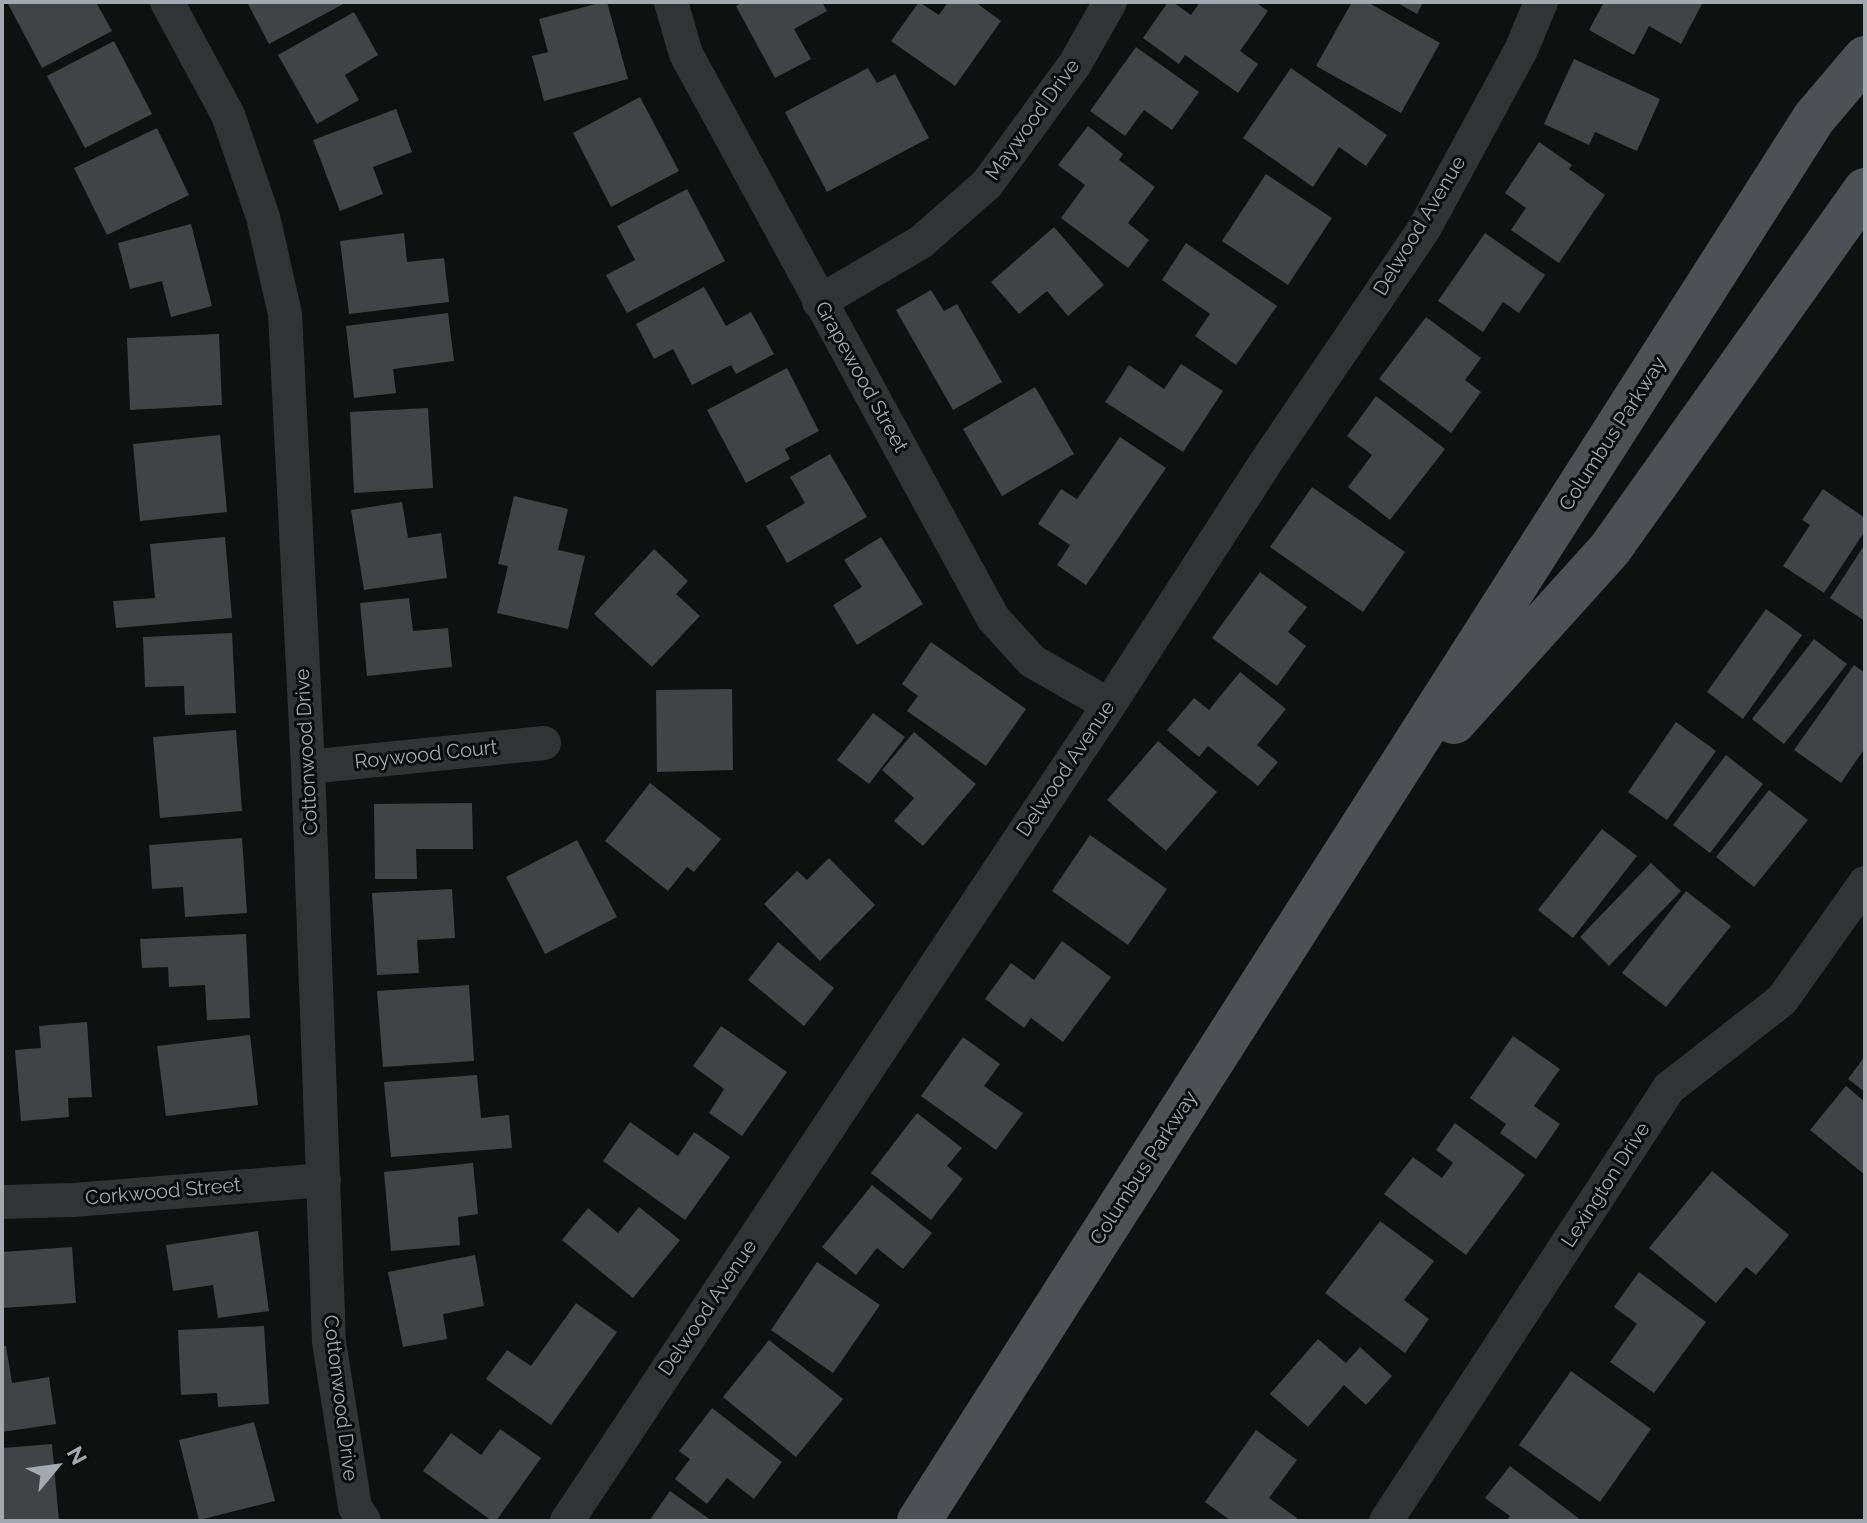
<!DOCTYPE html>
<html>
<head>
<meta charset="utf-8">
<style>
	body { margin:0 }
	#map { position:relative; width:1867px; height:1523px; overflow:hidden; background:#0f1010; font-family:Raleway,sans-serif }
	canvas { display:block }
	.frame { position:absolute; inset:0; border:4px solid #a2aab0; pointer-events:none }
	.north { position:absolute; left:16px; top:1427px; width:80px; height:80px; -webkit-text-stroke:6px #0a0b0b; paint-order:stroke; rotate:61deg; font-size:22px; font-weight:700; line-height:32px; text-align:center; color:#a2aab0 }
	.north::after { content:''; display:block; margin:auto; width:28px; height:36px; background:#a2aab0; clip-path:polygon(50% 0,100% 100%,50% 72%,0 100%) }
</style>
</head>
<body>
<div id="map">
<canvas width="1867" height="1523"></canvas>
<div class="frame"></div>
<div class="north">N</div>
</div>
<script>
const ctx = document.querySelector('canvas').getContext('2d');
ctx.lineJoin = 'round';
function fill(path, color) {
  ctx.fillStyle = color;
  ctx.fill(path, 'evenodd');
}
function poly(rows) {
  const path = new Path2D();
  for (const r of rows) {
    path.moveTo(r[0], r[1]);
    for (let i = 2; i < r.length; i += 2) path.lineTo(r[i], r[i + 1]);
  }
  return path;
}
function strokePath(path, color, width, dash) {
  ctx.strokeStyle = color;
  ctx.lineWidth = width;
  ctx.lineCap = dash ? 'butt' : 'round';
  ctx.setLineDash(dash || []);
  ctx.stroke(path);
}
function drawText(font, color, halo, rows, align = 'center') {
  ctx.font = font + ' Raleway,sans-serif';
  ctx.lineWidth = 6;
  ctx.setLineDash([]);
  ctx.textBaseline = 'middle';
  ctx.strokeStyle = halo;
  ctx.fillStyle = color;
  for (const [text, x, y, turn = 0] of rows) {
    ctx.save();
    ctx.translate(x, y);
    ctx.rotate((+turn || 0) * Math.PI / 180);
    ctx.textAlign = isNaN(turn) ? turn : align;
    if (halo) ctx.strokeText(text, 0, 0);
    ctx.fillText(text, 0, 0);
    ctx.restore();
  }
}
fill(poly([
	[7,2,96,2,112,31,42,68],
	[247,2,347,2,269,44],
	[603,2,607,2,628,79,544,101,532,56,548,52,539,19],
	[743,2,822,2,827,11,794,29,811,59,775,78,736,6],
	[919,2,939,15,948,2,975,2,1001,21,955,86,891,41],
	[1168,2,1173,2,1191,15,1200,2,1255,2,1268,11,1240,51,1258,64,1238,93,1185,55,1179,64,1143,38],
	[1352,2,1367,2,1440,43,1401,113,1316,66],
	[1396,2,1423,2,1417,14],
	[1604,2,1703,2,1681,44,1649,26,1634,55,1589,30],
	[354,12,378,55,345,75,359,100,317,124,278,55],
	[114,41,152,114,85,148,47,76],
	[1136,47,1199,92,1172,130,1144,110,1125,136,1090,111],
	[1574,59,1660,99,1637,151,1595,132,1589,145,1544,124],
	[868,68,877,83,895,74,929,138,827,192,785,112],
	[1291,68,1387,135,1366,166,1339,147,1313,187,1243,138],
	[640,97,679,171,611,207,573,133],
	[396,109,412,152,373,167,383,194,340,211,313,140],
	[1088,126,1123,154,1119,160,1155,187,1128,223,1149,240,1128,268,1061,218,1085,185,1058,165],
	[157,128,189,195,107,235,74,168],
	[1539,142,1572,165,1569,169,1605,195,1559,263,1511,230,1526,208,1505,193],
	[1266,174,1332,218,1288,285,1222,241],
	[687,189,725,261,627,313,606,275,635,260,617,226],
	[191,224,212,306,171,317,162,281,130,289,118,243],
	[1054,227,1104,285,1068,316,1047,291,1019,314,991,282],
	[404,233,407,262,444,258,449,302,349,314,340,241],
	[1485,233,1545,275,1519,313,1503,302,1483,332,1438,301],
	[1186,243,1277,306,1236,365,1195,336,1210,314,1162,280],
	[704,287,726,326,751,312,774,354,736,374,731,365,692,385,673,349,654,359,636,324],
	[931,290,944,311,957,304,1002,382,953,410,896,310],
	[448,313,454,361,393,369,396,393,354,398,346,326],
	[1426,317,1481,358,1465,380,1481,392,1451,433,1379,379],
	[219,334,222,405,130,410,127,338],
	[1181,364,1223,391,1183,452,1105,402,1129,365,1164,389],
	[787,368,819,431,785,449,790,459,746,483,707,410],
	[1035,387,1074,454,1002,496,963,429],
	[1376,396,1445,449,1390,520,1348,487,1372,455,1347,436],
	[428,408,433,488,354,493,350,412],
	[220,435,227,512,140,521,133,444],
	[1120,437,1166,468,1086,585,1057,565,1070,545,1038,524,1061,489,1077,499],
	[830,454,867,517,787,563,766,526,805,503,790,477],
	[1312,487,1405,552,1363,612,1270,547],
	[1823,489,1865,518,1865,531,1824,593,1783,566,1810,525,1802,520],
	[514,496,568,509,558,550,585,556,568,629,497,613,508,566,498,564],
	[402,502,408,538,441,533,447,578,364,590,351,510],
	[225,537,232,618,116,628,113,601,155,598,150,544],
	[881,537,923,604,857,645,833,605,862,587,844,560],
	[1865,544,1865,621,1830,598],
	[654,549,688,581,676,594,700,616,652,667,594,614],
	[1260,572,1307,607,1288,632,1306,646,1277,686,1212,638],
	[409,598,413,631,448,628,452,667,367,676,360,603],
	[1766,609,1802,635,1743,719,1707,692],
	[232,633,236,713,185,715,184,686,145,687,143,637],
	[1814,639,1847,664,1784,744,1752,719],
	[931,642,1026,709,986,766,907,711,918,696,902,684],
	[1854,665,1865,673,1865,748,1841,783,1794,750],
	[1240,672,1286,709,1257,745,1278,762,1258,786,1208,746,1199,757,1167,730,1194,698,1209,710],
	[732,689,733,770,657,772,656,690],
	[873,713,905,737,869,784,837,760],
	[1676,722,1716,751,1667,820,1628,792],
	[236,730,242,811,160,818,153,737],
	[914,732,976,784,923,846,894,821,914,798,882,770],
	[1158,741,1217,792,1166,851,1107,800],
	[1726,755,1763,784,1710,853,1673,825],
	[650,783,721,839,694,872,687,867,668,891,605,841],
	[1769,790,1808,820,1754,887,1716,857],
	[472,803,473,849,416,849,417,879,375,879,374,804],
	[1602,829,1637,856,1573,938,1538,910],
	[1090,835,1167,889,1128,945,1052,891],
	[242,838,247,913,185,917,183,887,152,889,149,845],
	[577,840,617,917,545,954,506,877],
	[829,858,875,905,820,961,764,904,797,871,807,880],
	[1651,863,1681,891,1609,966,1580,937],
	[452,889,455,938,417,940,419,973,377,975,372,893],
	[1686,891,1731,926,1666,1007,1622,973],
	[246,934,250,1018,207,1020,205,985,169,987,168,967,142,968,140,939],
	[1062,941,1111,977,1063,1042,1031,1018,1024,1028,985,999,1011,963,1034,980],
	[778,942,834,988,804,1026,748,980],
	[469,985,474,1061,383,1067,377,991],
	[87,1022,92,1097,68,1098,69,1117,21,1121,15,1050,41,1048,39,1026],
	[721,1026,787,1072,742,1136,709,1113,724,1089,693,1066],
	[250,1035,258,1105,166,1116,157,1046],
	[1513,1036,1560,1069,1534,1106,1560,1124,1536,1159,1500,1133,1506,1124,1470,1098],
	[963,1037,1000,1064,984,1086,1023,1113,996,1150,921,1096],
	[1865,1056,1865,1092,1848,1079],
	[477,1075,481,1118,509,1115,512,1148,391,1157,384,1082],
	[1846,1086,1865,1102,1865,1175,1810,1130],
	[917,1113,962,1148,947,1166,963,1179,931,1220,871,1173],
	[630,1122,678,1156,694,1132,730,1157,685,1220,603,1161],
	[1455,1123,1525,1175,1466,1255,1384,1194,1413,1157,1442,1178,1453,1163,1436,1150],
	[473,1163,478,1214,458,1217,460,1245,391,1251,384,1172],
	[1712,1171,1789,1235,1756,1275,1746,1267,1716,1303,1649,1248],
	[872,1185,932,1233,903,1269,877,1248,856,1275,822,1247],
	[639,1207,680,1240,633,1298,562,1240,588,1208,618,1233],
	[1380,1221,1434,1261,1404,1300,1429,1319,1405,1353,1325,1293],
	[258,1231,269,1311,218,1318,213,1285,173,1291,166,1245],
	[72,1247,76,1303,2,1308,2,1252],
	[475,1255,484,1306,443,1314,447,1339,403,1347,388,1272],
	[817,1262,880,1305,833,1373,771,1330],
	[1639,1272,1706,1322,1654,1393,1610,1362,1637,1324,1614,1307],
	[576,1303,617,1332,551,1425,486,1379,507,1350,531,1366],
	[264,1326,269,1404,218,1407,217,1393,181,1395,178,1330],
	[1318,1339,1346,1363,1360,1347,1392,1376,1366,1405,1344,1385,1308,1427,1270,1394],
	[769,1340,843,1399,796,1457,723,1397],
	[2,1346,6,1346,12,1383,49,1377,56,1424,2,1432],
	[1571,1371,1651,1429,1600,1502,1519,1445],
	[712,1408,782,1462,754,1499,727,1478,707,1504,675,1479,690,1459,679,1451],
	[254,1422,275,1501,199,1520,179,1440],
	[500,1429,541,1458,496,1521,492,1521,423,1471,451,1433,481,1455],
	[1256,1430,1297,1460,1269,1498,1297,1518,1295,1521,1231,1521,1205,1502],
	[52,1444,59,1521,2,1521,2,1448],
	[1510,1466,1582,1521,1506,1521,1510,1516,1485,1498],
	[670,1491,712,1521,649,1521]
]), '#414346');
strokePath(poly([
	[167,2,228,115,263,217,285,314,308,767,329,1342,355,1507,364,1521],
	[671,2,686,54,993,618,1032,661,1109,705],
	[819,302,921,242,987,184,1075,64,1110,2],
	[308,767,544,743],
	[2,1202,73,1200,324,1180],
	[567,1521,1109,705,1266,462,1424,229,1521,50,1541,2],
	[1386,1521,1669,1088,1782,1000,1865,883]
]), '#313335', 34);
strokePath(poly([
	[1454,722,1610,549,1865,190],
	[919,1521,1814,118,1865,58]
]), '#4d5054', 44);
drawText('20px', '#a2aab0', '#0a0b0b', [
	["Maywood Drive",1033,120,-54],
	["Delwood Avenue",1420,226,-59],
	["Grapewood Street",861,377,61],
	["Columbus Parkway",1613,434,-57],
	["Cottonwood Drive",307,752,-93],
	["Roywood Court",426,755,-6],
	["Delwood Avenue",1066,769,-56],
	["Columbus Parkway",1144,1168,-57],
	["Lexington Drive",1606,1185,-57],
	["Corkwood Street",163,1192,-5],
	["Delwood Avenue",708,1308,-56],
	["Cottonwood Drive",340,1398,83]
]);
</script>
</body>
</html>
